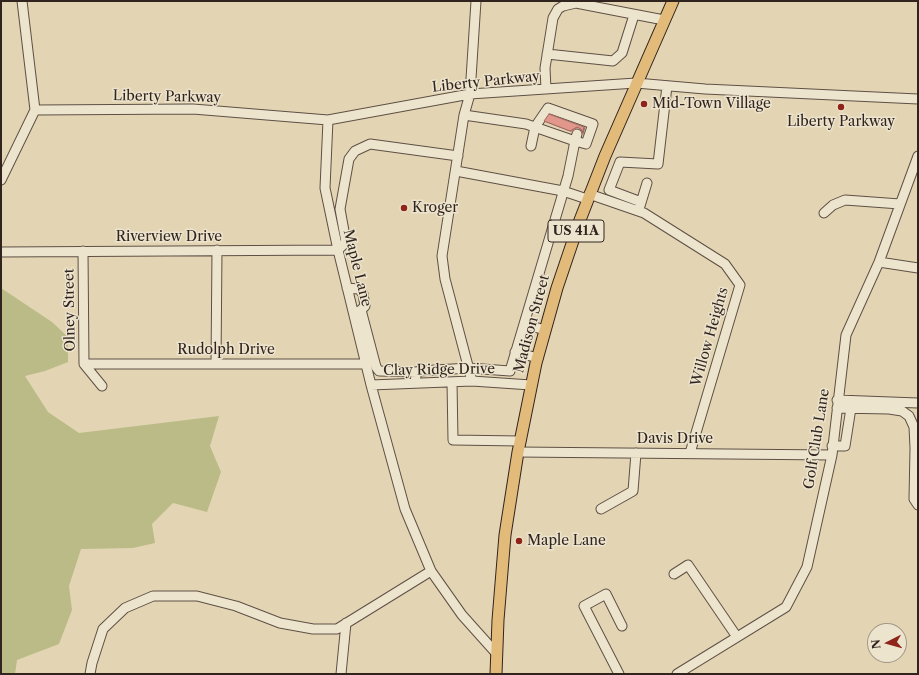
<!DOCTYPE html>
<html>
<head>
<meta charset="utf-8">
<style>
	body { margin:0 }
	#map { position:relative; width:919px; height:675px; overflow:hidden; background:#e3d5b4; font-family:"Libre Caslon Text",serif }
	canvas { display:block }
	.frame { position:absolute; inset:0; border:2px solid #31241f; pointer-events:none }
	.north { position:absolute; left:867px; top:623px; width:40px; height:40px; box-sizing:border-box; background:#ede4ce; border:1px solid #a29788; border-radius:50%; rotate:264deg; font-size:11px; font-weight:700; line-height:16px; text-align:center; color:#31241f }
	.north::after { content:''; display:block; margin:auto; width:14px; height:18px; background:#8f2418; clip-path:polygon(50% 0,100% 100%,50% 72%,0 100%) }
</style>
</head>
<body>
<div id="map">
<canvas width="919" height="675"></canvas>
<div class="frame"></div>
<div class="north">N</div>
</div>
<script>
const ctx = document.querySelector('canvas').getContext('2d');
ctx.lineJoin = 'round';
function fill(path, color) {
  ctx.fillStyle = color;
  ctx.fill(path, 'evenodd');
}
function poly(rows) {
  const path = new Path2D();
  for (const r of rows) {
    path.moveTo(r[0], r[1]);
    for (let i = 2; i < r.length; i += 2) path.lineTo(r[i], r[i + 1]);
  }
  return path;
}
function strokePath(path, color, width, dash) {
  ctx.strokeStyle = color;
  ctx.lineWidth = width;
  ctx.lineCap = dash ? 'butt' : 'round';
  ctx.setLineDash(dash || []);
  ctx.stroke(path);
}
function drawText(font, color, halo, rows, align = 'center') {
  ctx.font = font + ' "Libre Caslon Text",serif';
  ctx.lineWidth = 3;
  ctx.setLineDash([]);
  ctx.textBaseline = 'middle';
  ctx.strokeStyle = halo;
  ctx.fillStyle = color;
  for (const [text, x, y, turn = 0] of rows) {
    ctx.save();
    ctx.translate(x, y);
    ctx.rotate((+turn || 0) * Math.PI / 180);
    ctx.textAlign = isNaN(turn) ? turn : align;
    if (halo) ctx.strokeText(text, 0, 0);
    ctx.fillText(text, 0, 0);
    ctx.restore();
  }
}
fill(poly([
	[1,288,52,322,68,337,68,362,45,371,25,376,48,412,79,433,219,416,210,446,221,472,207,512,173,503,152,524,155,543,133,548,81,549,69,586,72,610,59,644,17,660,15,674,1,674]
]), '#bbbb87');
const minor = poly([
	[547,54,613,61,622,53,634,15],
	[546,89,545,68,553,18,558,9,563,6,576,3,664,20],
	[35,110,193,109,328,120,470,94,636,83,705,89,918,99],
	[328,120,325,188,338,250,371,385,405,509,431,571,462,615,496,653],
	[531,146,535,127,548,108,593,124,586,144,575,141,577,134],
	[456,171,563,191,587,199],
	[1,180,35,110,22,1],
	[589,194,644,213,725,264,740,285,690,453],
	[641,202,609,190,620,162,658,164,667,86],
	[640,206,647,183],
	[824,213,833,205,845,200,900,204],
	[83,251,84,364,102,386],
	[1,252,338,250,346,242,340,209,349,159,355,151,370,144,458,156],
	[879,262,918,268],
	[347,288,359,289,363,294,365,306,361,310,357,312],
	[361,310,376,367,379,371,417,372],
	[524,324,545,330],
	[515,352,538,358],
	[84,364,367,364],
	[216,364,217,250],
	[472,381,445,279,442,256,464,115,470,94,476,1],
	[452,382,453,440,520,441],
	[415,383,416,375,419,371,469,368,510,371,568,176,575,141,526,124,464,115],
	[371,385,472,381,531,385],
	[837,400,918,403],
	[837,408,889,409,902,411,909,416,914,427,915,448,914,499,918,505],
	[832,446,845,446,851,408],
	[518,452,832,455],
	[601,509,633,491,636,453],
	[674,574,688,565,737,637],
	[90,674,92,663,103,629,125,608,153,596,197,596,236,606,280,623,313,629,337,629,431,571],
	[341,674,346,623],
	[619,674,584,606,606,594,622,626],
	[677,674,786,607,807,567,832,455,846,335,879,262,918,156]
]);
const major = poly([
	[496,674,498,620,505,535,518,452,536,363,557,288,580,220,605,156,673,1]
]);
strokePath(minor, '#5e5044', 11);
strokePath(major, '#31241f', 13);
strokePath(minor, '#ede4ce', 9);
strokePath(major, '#e2ba7a', 11);
fill(poly([
	[544,121,584,127,585,128,583,135,581,130,578,128,571,132,545,122]
]), '#c28278');
fill(poly([
	[584,127,585,128,583,135,582,133]
]), '#9e6a62');
const building = poly([
	[549,114,584,127,582,133,581,129,577,127,570,131,544,121,549,114]
]);
fill(building, '#e2978c');
strokePath(building, '#9e6a62', 1);
for (const [x, y, r, color] of [
	[644,104,4,"#8f2418"],
	[841,107,4,"#8f2418"],
	[404,208,4,"#8f2418"],
	[519,541,4,"#8f2418"]
]) {
  const dot = new Path2D();
  dot.arc(x, y, r, 0, 2 * Math.PI);
  ctx.fillStyle = color;
  ctx.fill(dot);
  strokePath(dot, '#ede4ce', 1.5);
}
for (const [x, y, w] of [
	[576,231,56]
]) {
  const box = new Path2D();
  box.roundRect(x - w / 2, y - 11, w, 22, 3);
  ctx.fillStyle = '#ede4ce';
  ctx.fill(box);
  strokePath(box, '#31241f', 1);
}
drawText('bold 13px', '#31241f', null, [
	["US 41A",576,231]
]);
drawText('14px', '#31241f', '#ede4ce', [
	["Liberty Parkway",486,82,-6],
	["Liberty Parkway",167,97,1],
	["Riverview Drive",169,237],
	["Maple Lane",357,268,76],
	["Olney Street",70,310,-91],
	["Madison Street",532,324,-75],
	["Willow Heights",710,337,-74],
	["Rudolph Drive",226,350],
	["Clay Ridge Drive",439,370,-1],
	["Davis Drive",675,439],
	["Golf Club Lane",817,439,-81]
]);
drawText('14px', '#31241f', '#ede4ce', [
	["Mid-Town Village",652,104],
	["Liberty Parkway",841,122,"center"],
	["Kroger",412,208],
	["Maple Lane",527,541]
], 'left');
</script>
</body>
</html>
